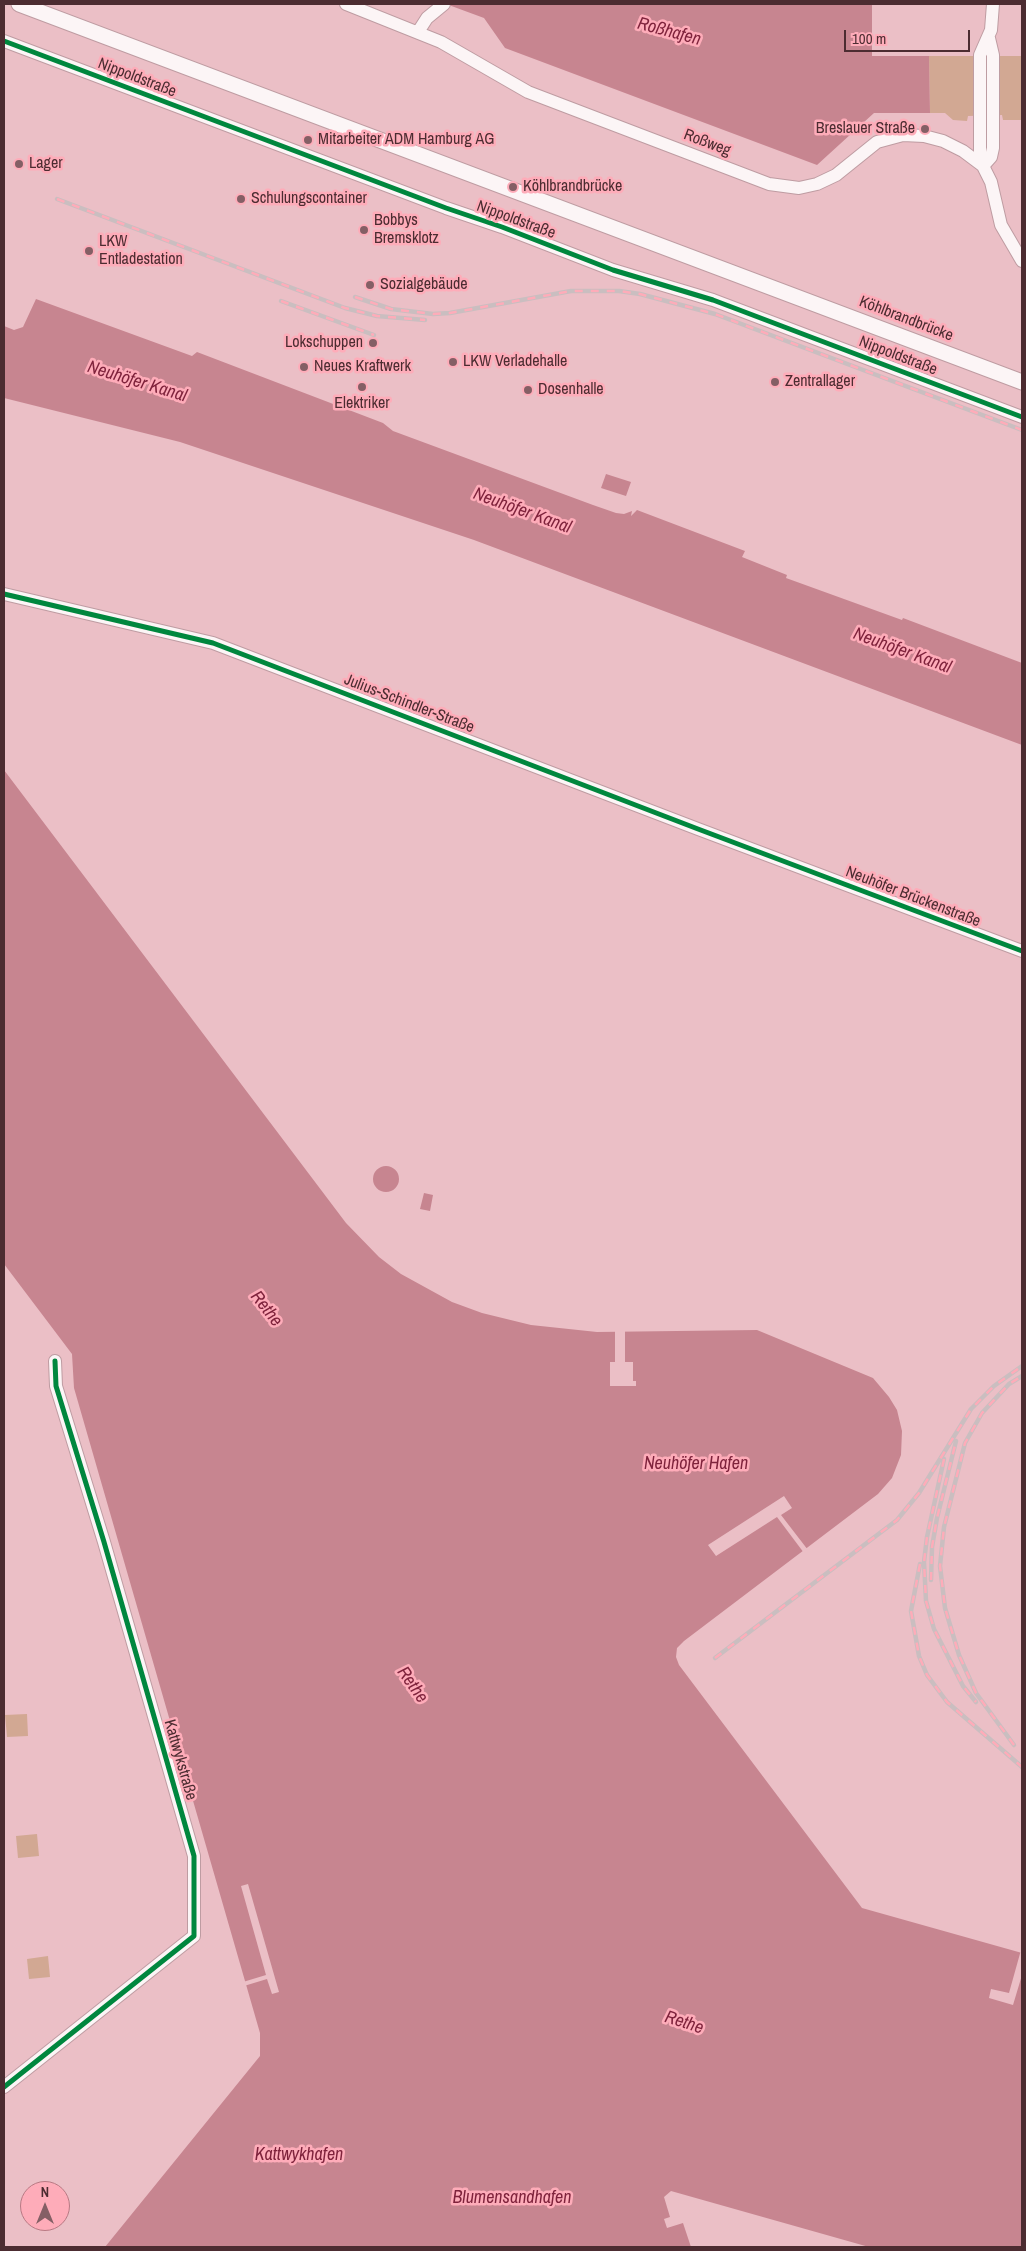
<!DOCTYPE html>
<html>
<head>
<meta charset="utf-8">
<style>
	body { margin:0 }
	#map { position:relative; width:1026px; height:2251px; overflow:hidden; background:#ebbfc6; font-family:"Archivo Narrow",sans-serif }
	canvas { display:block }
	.frame { position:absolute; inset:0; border:5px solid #4c2c31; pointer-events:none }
	.north { position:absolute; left:20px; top:2181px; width:50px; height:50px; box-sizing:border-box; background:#feacb9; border:1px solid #b77983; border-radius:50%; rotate:0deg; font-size:14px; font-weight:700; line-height:20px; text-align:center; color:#4c2c31 }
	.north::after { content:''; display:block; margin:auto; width:18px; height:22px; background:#845f65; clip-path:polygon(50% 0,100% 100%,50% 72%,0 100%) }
	.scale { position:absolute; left:844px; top:30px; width:126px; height:22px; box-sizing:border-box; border:2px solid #4c2c31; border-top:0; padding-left:6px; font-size:15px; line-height:18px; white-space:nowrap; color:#4c2c31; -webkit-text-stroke:4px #feacb9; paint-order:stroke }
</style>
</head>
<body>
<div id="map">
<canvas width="1026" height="2251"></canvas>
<div class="frame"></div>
<div class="north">N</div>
<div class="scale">100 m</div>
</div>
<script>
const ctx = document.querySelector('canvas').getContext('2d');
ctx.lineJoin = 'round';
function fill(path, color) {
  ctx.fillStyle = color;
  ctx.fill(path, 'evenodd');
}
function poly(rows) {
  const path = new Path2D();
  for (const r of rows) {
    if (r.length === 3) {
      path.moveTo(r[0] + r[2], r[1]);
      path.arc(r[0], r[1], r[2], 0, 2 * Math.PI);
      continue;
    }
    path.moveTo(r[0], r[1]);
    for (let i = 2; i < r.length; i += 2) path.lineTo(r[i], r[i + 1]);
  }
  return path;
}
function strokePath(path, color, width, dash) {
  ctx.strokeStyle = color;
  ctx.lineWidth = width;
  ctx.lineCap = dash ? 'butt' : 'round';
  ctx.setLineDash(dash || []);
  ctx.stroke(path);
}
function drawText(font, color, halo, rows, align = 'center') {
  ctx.font = font + ' "Archivo Narrow",sans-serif';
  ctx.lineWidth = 5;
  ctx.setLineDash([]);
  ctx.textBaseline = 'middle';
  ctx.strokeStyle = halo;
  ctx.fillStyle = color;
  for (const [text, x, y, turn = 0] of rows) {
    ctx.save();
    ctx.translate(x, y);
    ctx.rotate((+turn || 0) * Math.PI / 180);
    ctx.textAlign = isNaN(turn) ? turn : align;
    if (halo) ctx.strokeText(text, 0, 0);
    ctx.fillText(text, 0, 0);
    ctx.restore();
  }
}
fill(poly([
	[929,56,1022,56,1022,120,1003,120,1002,115,968,116,967,121,953,120,945,113,930,113],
	[27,1714,28,1736,7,1737,5,1715],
	[37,1834,39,1856,18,1858,16,1836],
	[48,1956,50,1977,29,1979,27,1959]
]), '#d2a893');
fill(poly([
	[446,4,872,4,872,56,929,56,930,113,874,113,817,165,505,48,484,18],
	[36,299,192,356,197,352,383,423,393,431,593,505,616,513,624,514,632,511,631,516,637,510,745,551,742,557,787,575,786,578,902,620,903,618,1022,663,1022,745,474,540,180,442,4,398,4,326,14,330,23,327],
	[606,474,631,482,626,496,601,488],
	[4,770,346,1223,379,1257,401,1274,452,1302,482,1313,531,1325,597,1332,757,1330,873,1378,889,1397,897,1410,902,1431,901,1455,892,1478,878,1494,684,1641,677,1648,676,1657,679,1665,862,1908,1022,1953,1022,2247,869,2247,671,2191,664,2197,670,2217,664,2219,667,2228,683,2223,691,2247,105,2247,260,2056,260,2033,74,1388,72,1354,4,1264],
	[386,1179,13],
	[424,1193,433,1195,430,1211,420,1209]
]), '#c78590');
fill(poly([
	[615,1329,625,1329,625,1362,633,1362,633,1381,636,1381,636,1386,610,1386,610,1362,615,1362],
	[784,1496,792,1508,781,1515,808,1550,804,1553,777,1517,716,1556,708,1545],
	[248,1884,279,1992,272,1994,267,1979,244,1986,243,1982,266,1975,241,1886],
	[1021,1950,1022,1975,1013,2005,989,1998,991,1989,1009,1993]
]), '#ebbfc6');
const minor = poly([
	[346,4,441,42,528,92,769,184,799,188,817,184,836,175,877,142,903,135,924,136,943,141,963,151,983,166],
	[993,4,991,30,980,55,980,155,983,166,991,182,1001,225,1022,261],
	[418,32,427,18,444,4],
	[4,41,446,208,502,227,613,270,713,300,1022,417],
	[983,166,991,157,993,148,993,55,989,38],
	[4,594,213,643,698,829,1022,951],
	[4,2087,194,1936,194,1856,104,1542,56,1386,55,1361]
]);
const major = poly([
	[19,4,1022,382]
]);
strokePath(minor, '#be9ca2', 14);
strokePath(major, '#be9ca2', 17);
strokePath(minor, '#fcf5f6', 12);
strokePath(major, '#fcf5f6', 15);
const rail = poly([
	[57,199,345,308,377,316,425,320],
	[355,297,391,309,433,314,450,313,571,291,619,291,640,294,715,314,1022,430],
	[281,301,374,335],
	[944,1459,927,1537,924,1562,926,1601,934,1629,963,1686,976,1702],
	[920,1564,911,1611,919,1656,927,1675,947,1702,1022,1767],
	[931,1580,932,1547,937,1518,956,1441],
	[715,1658,897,1520,919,1493,971,1409,994,1386,1022,1366],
	[1014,1745,976,1693,959,1655,945,1608,940,1566,944,1527,965,1443,982,1413,1009,1384,1022,1376]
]);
strokePath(rail, '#cabec0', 4.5);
strokePath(rail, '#feacb9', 2.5, [8]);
strokePath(poly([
	[4,41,446,208,502,227,613,270,713,300,1022,417],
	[4,594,213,643,698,829,1022,951],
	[4,2087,194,1936,194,1856,104,1542,56,1386,55,1361]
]), '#00873e', 5);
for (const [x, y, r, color] of [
	[925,129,5,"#845f65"],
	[308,140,5,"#845f65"],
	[19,164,5,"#845f65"],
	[513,187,5,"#845f65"],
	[241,199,5,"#845f65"],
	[364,230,5,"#845f65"],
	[89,251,5,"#845f65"],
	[370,285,5,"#845f65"],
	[373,343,5,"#845f65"],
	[453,362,5,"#845f65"],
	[304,367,5,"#845f65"],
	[775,382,5,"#845f65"],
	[362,387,5,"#845f65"],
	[528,390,5,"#845f65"]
]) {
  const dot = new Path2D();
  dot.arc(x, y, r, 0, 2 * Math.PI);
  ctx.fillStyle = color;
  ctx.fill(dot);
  strokePath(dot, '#feacb9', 2);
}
drawText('16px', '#4c2c31', '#feacb9', [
	["Nippoldstraße",137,78,21],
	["Roßweg",707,143,21],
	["Nippoldstraße",516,220,20],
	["Köhlbrandbrücke",906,319,21],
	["Nippoldstraße",898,356,21],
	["Julius-Schindler-Straße",409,704,21],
	["Neuhöfer Brückenstraße",913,897,21],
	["Kattwykstraße",180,1760,74]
]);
drawText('16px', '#4c2c31', '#feacb9', [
	["Breslauer Straße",915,129,"right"],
	["Mitarbeiter ADM Hamburg AG",318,140],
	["Lager",29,164],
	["Köhlbrandbrücke",523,187],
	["Schulungscontainer",251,199],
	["Bobbys",374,221],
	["Bremsklotz",374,239],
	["LKW",99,242],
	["Entladestation",99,260],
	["Sozialgebäude",380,285],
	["Lokschuppen",363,343,"right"],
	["LKW Verladehalle",463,362],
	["Neues Kraftwerk",314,367],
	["Zentrallager",785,382],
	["Dosenhalle",538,390],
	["Elektriker",362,404,"center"]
], 'left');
drawText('italic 18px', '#7f233c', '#feacb9', [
	["Roßhafen",669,32,15],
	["Neuhöfer Kanal",137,382,17],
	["Neuhöfer Kanal",522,511,20],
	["Neuhöfer Kanal",902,651,20],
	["Rethe",266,1309,52],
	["Neuhöfer Hafen",696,1464],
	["Rethe",412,1685,55],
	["Rethe",684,2023,18],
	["Kattwykhafen",299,2155],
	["Blumensandhafen",512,2198]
]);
</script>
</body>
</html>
